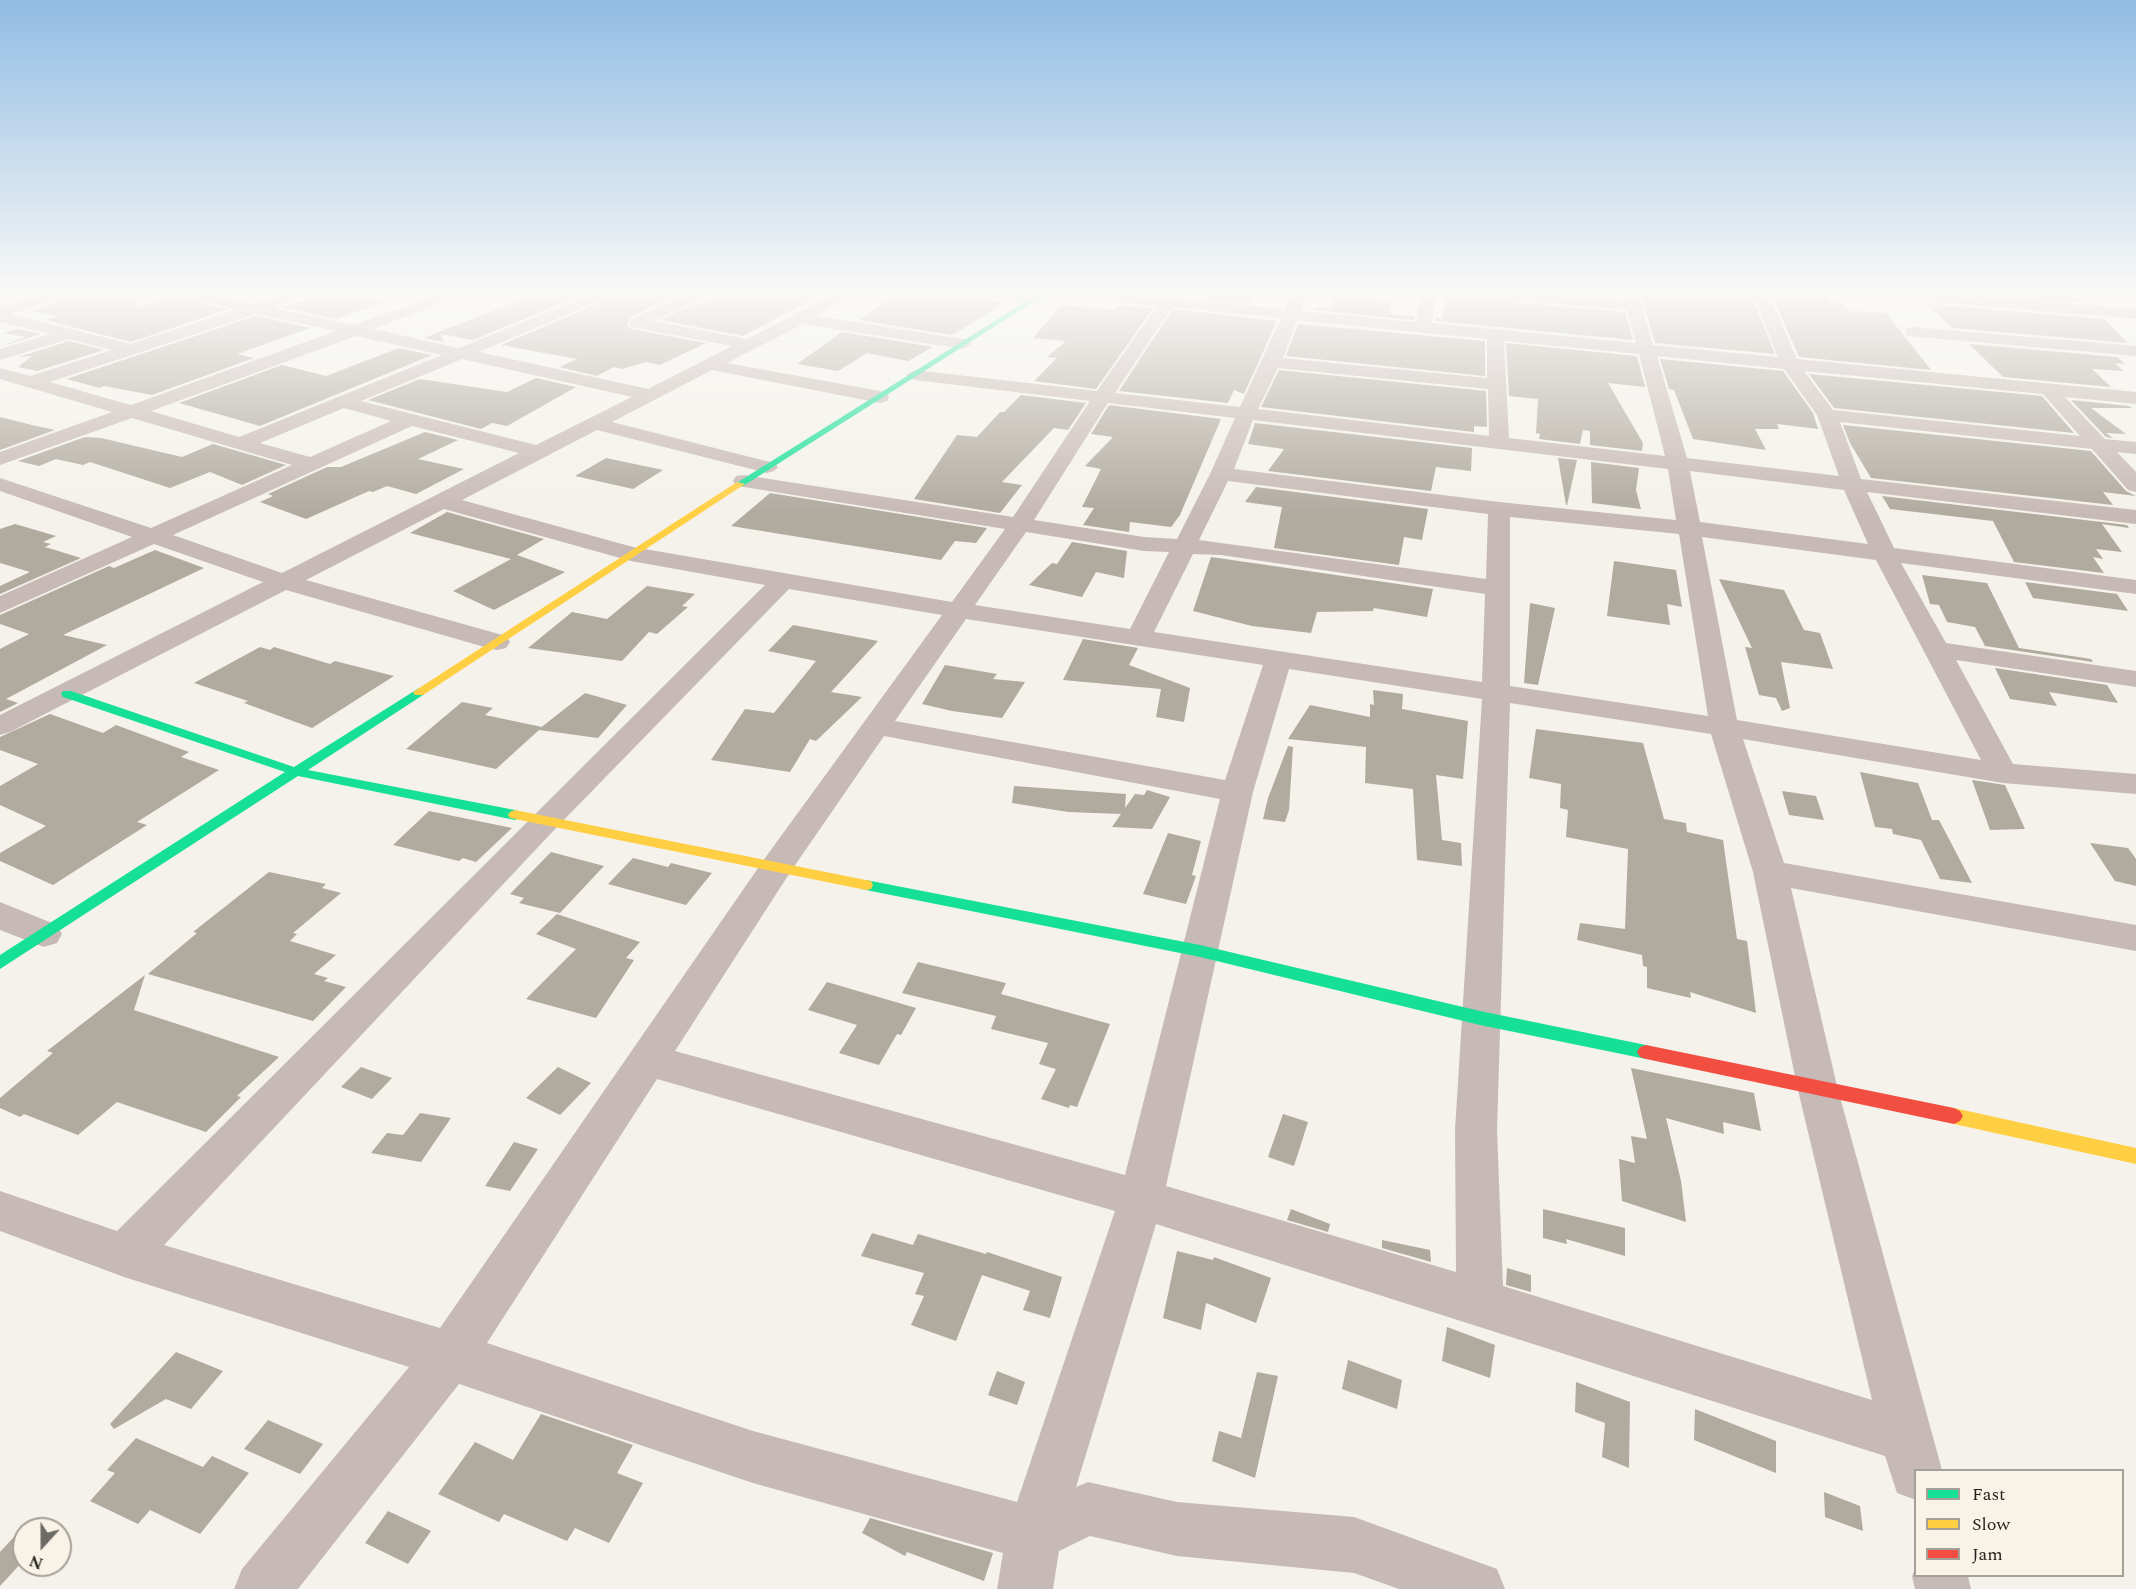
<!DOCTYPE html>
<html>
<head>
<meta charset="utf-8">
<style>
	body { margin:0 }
	#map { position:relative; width:2136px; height:1589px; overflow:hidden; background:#f5f2eb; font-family:Spectral,serif }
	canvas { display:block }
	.legend { position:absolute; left:1914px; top:1469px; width:210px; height:108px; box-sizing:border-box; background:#f9f3e7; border:2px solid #a49f97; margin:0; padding:8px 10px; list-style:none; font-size:18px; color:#24221e }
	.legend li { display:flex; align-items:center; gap:12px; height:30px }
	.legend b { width:30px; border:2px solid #a49f97 }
	.north { position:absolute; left:12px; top:1517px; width:60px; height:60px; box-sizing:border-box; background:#f9f3e7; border:2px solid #a49f97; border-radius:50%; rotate:201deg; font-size:16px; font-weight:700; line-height:24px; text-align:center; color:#24221e }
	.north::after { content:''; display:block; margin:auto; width:21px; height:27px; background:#6d6b66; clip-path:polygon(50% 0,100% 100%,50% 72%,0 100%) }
</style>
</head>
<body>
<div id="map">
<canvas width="2136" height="1589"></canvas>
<ul class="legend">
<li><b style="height:8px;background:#16e098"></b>Fast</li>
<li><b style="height:8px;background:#ffcf43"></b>Slow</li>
<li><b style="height:8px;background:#f24e42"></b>Jam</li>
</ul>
<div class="north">N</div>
</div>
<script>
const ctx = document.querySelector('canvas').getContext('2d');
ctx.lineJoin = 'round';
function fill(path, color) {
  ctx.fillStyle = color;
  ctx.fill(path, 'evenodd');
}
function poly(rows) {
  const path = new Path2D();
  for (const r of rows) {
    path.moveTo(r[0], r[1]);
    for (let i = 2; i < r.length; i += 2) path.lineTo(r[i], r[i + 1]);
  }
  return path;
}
fill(poly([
	[90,292,134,292,136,308,171,296,228,309,131,342,45,320,58,316,30,311],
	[336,292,387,301,336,319,282,307],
	[523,292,590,292,473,340,440,334,444,342,424,338,525,298],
	[729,292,826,292,743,336,661,320,697,302,707,303],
	[900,292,939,292,1006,303,952,335,859,320],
	[1210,292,1213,292,1255,297,1250,303,1203,299],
	[1334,292,1375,292,1374,301,1391,302,1390,314,1415,316,1414,320,1314,310,1316,307,1331,308],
	[1640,292,1750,292,1775,354,1655,343],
	[1988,292,2083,297,2088,303,1990,294],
	[1447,293,1469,295,1476,299,1625,312,1633,340,1435,321,1435,318,1442,319],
	[1771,293,1827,298,1829,302,1845,304,1849,311,1886,313,1931,370,1799,357],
	[621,294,669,299,630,317,627,324,631,329,706,343,660,365,646,362,622,369,614,367,597,376,559,367,577,359,501,345],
	[1927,304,2104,319,2128,343,1952,328],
	[1061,305,1115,310,1121,305,1153,308,1096,389,1034,381,1057,358,1047,357,1066,341,1033,338],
	[1173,309,1277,321,1244,394,1234,390,1228,403,1119,391],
	[256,316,310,328,237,354,254,358,152,395,104,386,100,388,66,379],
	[1298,324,1485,341,1485,376,1286,356],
	[18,329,41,334,0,347,25,337,4,333],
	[842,332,933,347,908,361,867,353,838,371,797,364],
	[69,341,104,350,37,371,18,367,32,356,18,357],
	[1506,343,1637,356,1645,387,1608,383,1643,443,1642,451,1590,445,1590,431,1583,430,1580,444,1539,439,1540,434,1536,433,1538,399,1509,396],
	[1969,344,2117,357,2125,364,2115,363,2123,371,2092,369,2111,387,2003,377],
	[399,348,432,355,260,426,179,403,282,365,326,376],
	[1660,359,1783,371,1813,413,1818,429,1777,424,1779,429,1755,429,1766,450,1693,439,1674,390,1669,389],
	[1279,370,1486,391,1487,427,1474,426,1474,432,1261,407],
	[1809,374,2042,396,2074,433,1834,408],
	[536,378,576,387,507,426,492,423,481,429,368,400,420,379,507,392],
	[1021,395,1086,403,1068,430,1054,428,1002,482,1022,485,1000,513,914,499,957,435,977,437,1000,412,1004,412],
	[2071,400,2129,406,2132,408,2091,408,2126,434,2106,433,2113,438,2106,437],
	[1109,405,1221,419,1180,515,1171,527,1130,522,1129,532,1083,525,1094,508,1082,507,1101,469,1085,466,1113,437,1091,434],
	[0,417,32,425,55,430,0,450],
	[1255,423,1472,448,1471,471,1436,467,1431,491,1268,471,1284,449,1248,444],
	[1843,425,2091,451,2126,491,2136,496,2103,492,2113,505,1871,478,1850,443],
	[425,432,458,440,418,459,464,469,416,494,387,486,373,492,369,491,306,519,260,502,273,496,268,494,327,467,341,467],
	[85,437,101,438,182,457,213,444,286,465,242,485,210,472,170,488,90,462,83,465,56,459,39,466,18,461],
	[606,458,663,470,633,489,575,476],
	[1558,458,1577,460,1567,505,1566,505],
	[1591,462,1639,468,1636,490,1641,509,1592,503],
	[1256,487,1428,509,1422,540,1404,537,1399,565,1274,548,1282,507,1245,502],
	[770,493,987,528,976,543,955,541,941,560,731,526],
	[1882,496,2127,525,2129,528,2102,524,2122,552,2096,549,2103,559,2093,557,2104,573,2014,562,1993,521,1890,509],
	[447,512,544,539,517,555,565,572,494,610,453,591,511,559,410,533],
	[15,524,56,536,43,542,51,544,45,547,81,558,0,594,0,586,30,572,0,563,0,529],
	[1072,542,1127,551,1124,578,1096,572,1082,597,1029,585,1052,563,1057,564],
	[155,550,204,568,63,635,107,645,6,699,18,703,0,712,0,649,29,634,0,624,0,615,109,566,114,568],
	[1211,557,1433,589,1427,617,1374,608,1373,611,1317,612,1311,633,1252,626,1193,611],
	[1614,561,1676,570,1682,607,1667,604,1670,625,1607,616],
	[1922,575,1987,583,2019,648,2091,659,2093,662,1985,646,1975,627,1947,622,1939,605,1930,604],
	[1719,579,1784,590,1804,630,1820,633,1833,669,1781,662,1790,708,1782,711,1776,698,1759,695,1745,647,1752,648],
	[2025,582,2117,594,2128,611,2033,598],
	[647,586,695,594,682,606,688,607,657,634,649,632,622,661,528,648,572,612,607,619],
	[1530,603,1555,608,1538,685,1524,683],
	[793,625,878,641,831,692,862,697,816,741,810,739,790,772,711,760,745,709,774,713,816,661,768,651],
	[1083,639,1138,648,1129,665,1190,688,1184,722,1156,717,1161,689,1063,680],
	[260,647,270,650,274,647,330,664,335,661,394,676,312,728,244,703,248,701,194,683],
	[945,665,997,674,993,679,1025,682,1002,718,952,711,922,704],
	[1995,668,2107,685,2118,703,2049,692,2057,706,2010,699],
	[1373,690,1403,694,1402,709,1468,721,1463,779,1436,775,1442,840,1461,843,1462,866,1417,860,1413,789,1365,783,1366,747,1288,739,1310,705,1370,717,1370,704,1374,705],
	[585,693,627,705,598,738,539,730,496,769,406,749,462,702,493,708,485,715,542,727,539,729],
	[50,714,103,733,116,725,189,752,181,757,219,770,137,822,147,825,53,885,0,861,0,853,46,826,0,805,0,786,38,764,0,750,0,737],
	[1536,729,1643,743,1664,819,1686,823,1687,832,1723,840,1737,939,1747,941,1756,1013,1690,992,1691,998,1647,988,1647,967,1643,966,1642,955,1577,940,1580,923,1625,929,1628,849,1566,837,1568,810,1560,808,1561,784,1529,778],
	[1288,746,1293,747,1289,810,1285,822,1263,819,1268,798],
	[1860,772,1918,783,1932,820,1939,820,1972,883,1940,879,1921,840,1893,834,1892,829,1875,827],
	[1972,780,2005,785,2025,829,1990,830],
	[1014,786,1126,794,1125,808,1135,794,1144,795,1147,790,1170,797,1152,829,1112,827,1121,814,1068,812,1012,803],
	[1782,791,1816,796,1824,820,1789,815],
	[429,811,512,828,476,862,463,858,459,861,393,845],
	[1168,833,1201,841,1192,875,1196,876,1186,904,1143,894],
	[2090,843,2128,848,2136,859,2136,886,2115,881],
	[551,852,604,866,560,913,519,903,524,898,510,894],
	[633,858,668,867,671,863,712,873,686,905,608,884],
	[269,872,326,884,322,888,341,893,293,933,297,934,290,941,336,955,314,974,328,978,324,981,346,987,313,1021,148,974,197,933,193,932],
	[557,914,640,942,626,958,634,960,596,1018,526,999,576,949,536,934],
	[918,962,1006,983,1001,994,1110,1024,1077,1107,1070,1105,1069,1108,1041,1099,1056,1069,1039,1064,1048,1043,991,1029,996,1016,902,993],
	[145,975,134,1010,279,1057,237,1096,241,1097,206,1132,117,1102,78,1135,24,1114,20,1117,0,1108,0,1098,53,1053,47,1051],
	[827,982,916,1008,901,1035,897,1034,879,1065,839,1053,857,1025,808,1010],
	[361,1067,392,1078,372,1099,341,1087],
	[558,1067,591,1083,560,1115,526,1098],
	[1631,1068,1754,1093,1761,1131,1723,1122,1724,1134,1666,1118,1681,1181,1686,1222,1622,1201,1619,1159,1635,1163,1631,1136,1647,1139],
	[420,1113,451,1118,421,1162,371,1153,387,1133,403,1135],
	[1283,1114,1308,1122,1294,1166,1268,1157],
	[514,1142,538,1149,510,1191,485,1186],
	[1291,1209,1330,1224,1328,1232,1287,1220],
	[1543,1209,1625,1228,1625,1256,1566,1239,1567,1244,1543,1238],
	[872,1233,913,1245,918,1234,986,1254,987,1252,1062,1277,1050,1318,1023,1310,1030,1291,982,1275,956,1341,911,1325,924,1296,915,1294,924,1273,861,1256],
	[1382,1240,1430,1250,1431,1262,1382,1248],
	[1177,1251,1213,1260,1214,1257,1271,1278,1256,1323,1206,1303,1201,1330,1163,1318],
	[1507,1268,1531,1275,1531,1292,1506,1285],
	[1447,1327,1495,1345,1490,1378,1442,1361],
	[176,1352,223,1371,191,1409,166,1399,114,1429,110,1424],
	[1348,1360,1402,1380,1397,1409,1342,1389],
	[997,1371,1025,1382,1017,1405,988,1395],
	[1257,1372,1278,1376,1255,1478,1212,1461,1219,1431,1241,1438],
	[1576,1382,1630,1402,1629,1468,1602,1457,1605,1423,1575,1412],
	[1695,1409,1776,1441,1776,1473,1694,1440],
	[541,1414,633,1445,617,1473,643,1483,609,1543,575,1528,567,1541,504,1514,499,1522,438,1494,475,1442,513,1460],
	[268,1420,323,1444,300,1474,244,1449],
	[136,1438,203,1467,212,1456,249,1473,200,1534,150,1510,138,1524,90,1501,115,1473,107,1470],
	[1824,1492,1860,1506,1863,1531,1825,1517],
	[388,1511,431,1531,408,1564,365,1543],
	[870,1518,993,1553,984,1581,907,1552,905,1556,862,1533],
	[24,1526,24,1560,0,1586,0,1552]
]), '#b0aa9f');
fill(poly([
	[51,292,78,292,76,295,9,314,131,344,237,309,173,295,171,292,202,292,255,304,290,292,315,292,274,308,354,325,445,292,469,292,373,329,459,348,597,292,620,292,479,352,648,389,732,346,631,327,629,323,631,319,691,292,713,292,654,321,747,339,839,292,860,292,817,316,963,339,972,344,963,349,803,324,727,363,880,391,887,393,889,397,887,401,880,403,712,370,612,422,774,463,778,467,774,471,767,473,597,430,462,500,633,547,952,602,1005,529,744,487,736,486,733,481,736,476,744,475,1013,517,1090,401,915,380,906,375,915,370,1097,391,1157,306,1064,297,1056,292,1116,292,1285,309,1292,292,1308,292,1301,311,1416,322,1420,292,1436,292,1432,323,1636,343,1627,310,1476,297,1468,292,1533,292,1624,300,1622,292,1638,292,1653,345,1778,357,1752,292,1768,292,1797,359,2136,392,2136,404,2065,397,2105,439,2136,442,2136,454,2117,452,2136,472,2136,492,2128,490,2092,449,1840,422,1861,479,2136,510,2136,524,1867,492,1894,548,2136,580,2136,594,1901,563,1946,643,2136,671,2136,687,1956,660,2013,764,2136,774,2136,794,2003,783,1743,739,1784,863,2136,925,2136,951,1791,888,1837,1086,1942,1470,1916,1470,1916,1500,1897,1493,1885,1456,1156,1224,1076,1487,1088,1482,1177,1502,1354,1517,1497,1569,1505,1589,1399,1589,1354,1573,1177,1556,1090,1536,1059,1551,1053,1589,997,1589,1003,1553,753,1483,459,1384,298,1589,234,1589,242,1569,409,1367,124,1277,0,1231,0,1191,117,1231,765,585,631,561,444,509,306,580,506,636,510,642,506,648,497,650,488,648,286,590,10,732,0,735,0,715,263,582,154,544,0,613,0,596,132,537,0,491,0,478,151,528,292,465,132,418,0,465,0,452,112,412,0,379,0,368,30,376,112,350,69,339,0,360,0,349,50,334,0,322,0,307,51,292],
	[1172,307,1281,318,1240,407,1115,393,1172,307],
	[256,314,336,331,131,405,50,382,256,314],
	[1297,320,1487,339,1487,378,1283,358,1297,320],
	[356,336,442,355,239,437,151,411,356,336],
	[1504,341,1639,354,1665,456,1509,438,1504,341],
	[1657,356,1784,369,1817,415,1839,476,1687,458,1657,356],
	[462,359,632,397,536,445,361,401,462,359],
	[1278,368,1488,389,1489,436,1258,409,1278,368],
	[1804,371,2043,394,2080,436,1833,410,1804,371],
	[1108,403,1235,418,1210,474,1177,539,1144,537,1034,520,1108,403],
	[344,408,391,421,310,457,260,443,344,408],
	[1253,420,1668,469,1676,520,1499,502,1234,469,1253,420],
	[412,426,519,453,282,573,173,535,412,426],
	[1690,471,1844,490,1868,544,1700,522,1690,471],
	[1228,481,1488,514,1486,579,1199,540,1228,481],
	[1510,517,1679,534,1708,716,1510,686,1510,517],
	[1026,532,1144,551,1169,552,1130,629,975,605,1026,532],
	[1702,537,1876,560,1981,760,1737,720,1702,537],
	[1193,554,1221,555,1485,594,1482,682,1154,632,1193,554],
	[789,589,942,615,765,858,440,1328,164,1245,556,828,789,589],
	[966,619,1263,665,1225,780,895,721,966,619],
	[1289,669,1482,699,1455,1130,1456,1272,1166,1186,1253,792,1289,669],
	[1510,703,1711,734,1753,872,1797,1086,1872,1400,1503,1286,1497,1130,1510,703],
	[884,736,1220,799,1125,1175,675,1051,789,874,884,736],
	[657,1079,1115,1211,1017,1502,753,1431,487,1343,657,1079],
	[977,292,1016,292,1039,297,1041,300,1033,305,985,297,977,292],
	[1867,292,1935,292,2136,309,2136,319,1875,297,1867,292],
	[1913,327,2136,346,2136,356,1907,336,1905,332,1907,328,1913,327],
	[0,902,57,925,62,934,57,943,44,947,0,930,0,902],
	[1916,1567,1916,1576,1968,1576,1971,1589,1915,1589,1912,1576,1916,1567]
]), '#c7b9b6');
fill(poly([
	[1041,292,1049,292,743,486,735,484,1041,292],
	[419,688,423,689,425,692,423,695,308,770,515,810,520,812,522,815,520,818,515,820,298,776,0,969,0,955,285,772,63,697,61,694,63,691,71,691,294,767,419,688],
	[866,880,1200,945,1480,1011,1646,1045,1652,1047,1655,1052,1652,1057,1646,1059,1480,1025,1200,957,861,889,859,885,861,881,866,880]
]), '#16e098');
fill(poly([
	[737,482,745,484,423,695,415,695,413,692,737,482],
	[515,810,866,880,871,881,873,885,871,889,866,890,510,818,508,815,510,812,515,810],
	[1954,1108,2136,1148,2136,1164,1954,1124,1948,1121,1945,1116,1948,1111,1954,1108]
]), '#ffcf43');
fill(poly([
	[1646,1045,1954,1108,1960,1111,1963,1116,1960,1121,1954,1124,1646,1059,1640,1057,1637,1052,1640,1047,1646,1045]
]), '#f24e42');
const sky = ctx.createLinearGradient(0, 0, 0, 515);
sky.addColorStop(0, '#91bce4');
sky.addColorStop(0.57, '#faf9f6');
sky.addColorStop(1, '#faf9f600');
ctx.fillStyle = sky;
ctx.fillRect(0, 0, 2136, 515);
</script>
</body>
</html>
